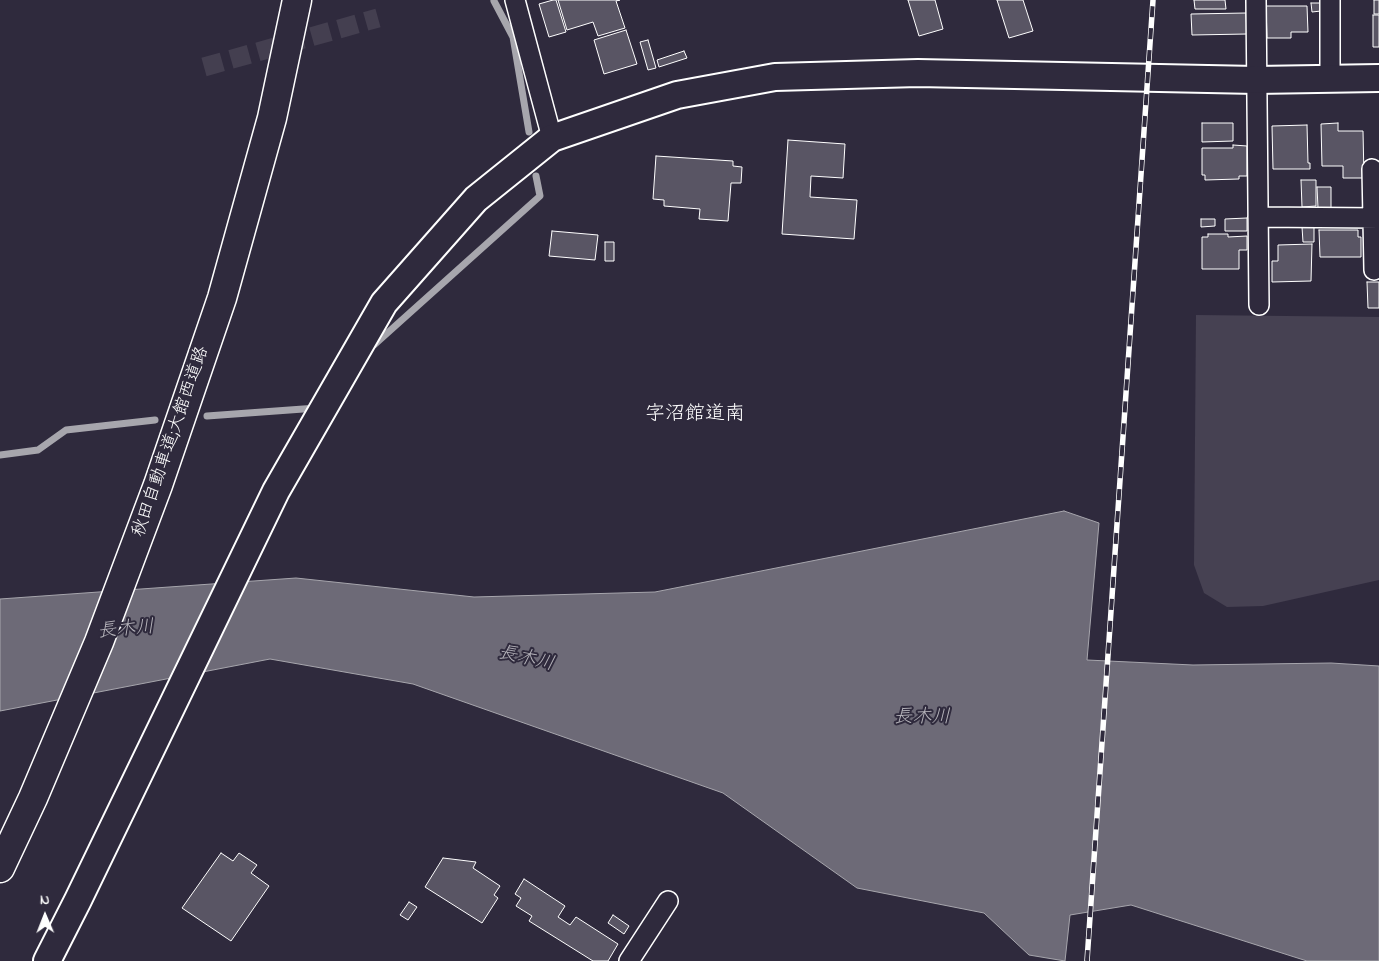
<!DOCTYPE html>
<html>
<head>
<meta charset="utf-8">
<style>
	body { margin:0 }
	#map { position:relative; width:1379px; height:961px; overflow:hidden; background:#2f2a3d; font-family:"Indie Flower",sans-serif }
	canvas { display:block }
	.north { position:absolute; left:20px; top:891px; width:50px; height:50px; -webkit-text-stroke:4px #2f2a3d; paint-order:stroke; rotate:359deg; font-size:14px; font-weight:700; line-height:20px; text-align:center; color:#fff }
	.north::after { content:''; display:block; margin:auto; width:18px; height:22px; background:#fff; clip-path:polygon(50% 0,100% 100%,50% 72%,0 100%) }
</style>
</head>
<body>
<div id="map">
<canvas width="1379" height="961"></canvas>
<div class="north">N</div>
</div>
<script>
const ctx = document.querySelector('canvas').getContext('2d');
ctx.lineJoin = 'round';
function fill(path, color) {
  ctx.fillStyle = color;
  ctx.fill(path, 'evenodd');
}
function poly(rows) {
  const path = new Path2D();
  for (const r of rows) {
    path.moveTo(r[0], r[1]);
    for (let i = 2; i < r.length; i += 2) path.lineTo(r[i], r[i + 1]);
  }
  return path;
}
function strokePath(path, color, width, dash) {
  ctx.strokeStyle = color;
  ctx.lineWidth = width;
  ctx.lineCap = dash ? 'butt' : 'round';
  ctx.setLineDash(dash || []);
  ctx.stroke(path);
}
function drawText(font, color, halo, rows, align = 'center') {
  ctx.font = font + ' "Indie Flower","Klee One",sans-serif';
  ctx.lineWidth = 4;
  ctx.setLineDash([]);
  ctx.textBaseline = 'middle';
  ctx.strokeStyle = halo;
  ctx.fillStyle = color;
  for (const [text, x, y, turn = 0] of rows) {
    ctx.save();
    ctx.translate(x, y);
    ctx.rotate((+turn || 0) * Math.PI / 180);
    ctx.textAlign = isNaN(turn) ? turn : align;
    if (halo) ctx.strokeText(text, 0, 0);
    ctx.fillText(text, 0, 0);
    ctx.restore();
  }
}
fill(poly([
	[1196,315,1379,317,1379,580,1263,606,1227,607,1204,593,1194,565]
]), '#464152');
const water = poly([
	[1064,511,1099,523,1087,660,1193,665,1331,663,1379,666,1379,961,1307,961,1131,905,1070,915,1065,961,1029,955,984,913,857,888,723,793,413,684,270,659,0,711,0,599,296,578,474,597,655,592,1064,511]
]);
fill(water, '#6d6a77');
strokePath(water, '#a7a6ad', 1);
strokePath(poly([
	[494,1,513,37,529,132],
	[374,345,540,196,536,176],
	[207,416,317,408],
	[0,455,38,450,66,430,155,420]
]), '#a7a6ad', 7);
const building = poly([
	[553,0,556,0,566,32,549,37,539,4,553,0],
	[558,0,620,0,616,1,625,28,598,36,593,22,567,30,558,0],
	[908,0,935,0,943,29,919,36,908,0],
	[997,0,1023,0,1033,31,1009,38,997,0],
	[1194,0,1225,0,1226,9,1195,9,1194,0],
	[1374,0,1379,0,1379,14,1374,14,1374,0],
	[1311,3,1321,3,1321,11,1312,12,1311,3],
	[1266,6,1307,6,1308,32,1291,32,1291,38,1267,38,1266,6],
	[1246,13,1247,34,1192,35,1191,14,1246,13],
	[1373,15,1379,15,1379,47,1373,47,1373,15],
	[626,30,637,64,604,74,594,40,626,30],
	[648,40,656,68,648,70,640,42,648,40],
	[684,51,687,58,659,67,657,60,684,51],
	[1202,123,1233,123,1233,141,1202,142,1202,123],
	[1338,123,1338,131,1363,131,1364,178,1343,178,1343,166,1322,166,1321,124,1338,123],
	[1307,125,1308,163,1310,163,1310,169,1273,169,1272,126,1307,125],
	[788,140,845,144,843,178,811,176,810,197,857,200,854,239,782,234,788,140],
	[1233,145,1247,146,1247,176,1239,176,1239,179,1205,180,1205,175,1202,175,1202,148,1233,148,1233,145],
	[656,156,733,161,733,166,742,167,741,183,731,183,728,221,699,219,700,209,664,206,664,200,653,199,656,156],
	[1301,180,1316,180,1316,206,1302,207,1301,180],
	[1317,187,1331,187,1331,208,1318,208,1317,187],
	[1247,218,1247,231,1225,231,1225,219,1247,218],
	[1201,219,1215,219,1215,226,1201,227,1201,219],
	[1302,227,1314,227,1314,242,1303,242,1302,227],
	[1319,230,1358,230,1358,237,1361,237,1361,257,1320,257,1319,230],
	[552,231,598,235,595,260,549,256,552,231],
	[1208,234,1228,234,1228,237,1247,236,1247,250,1239,250,1239,269,1202,269,1202,237,1208,237,1208,234],
	[605,242,614,242,614,261,605,261,605,242],
	[1312,244,1311,281,1272,282,1272,261,1278,261,1278,245,1312,244],
	[1367,282,1379,282,1379,308,1368,308,1367,282],
	[221,853,233,861,239,853,257,865,251,873,269,886,231,941,182,908,221,853],
	[443,858,476,862,473,868,500,886,494,895,498,898,482,923,425,887,443,858],
	[524,879,565,906,558,917,570,925,576,917,618,944,608,961,593,961,529,921,532,916,516,906,521,898,515,894,524,879],
	[409,902,417,907,408,920,400,915,409,902],
	[613,915,629,926,624,934,608,923,613,915]
]);
fill(building, '#595564');
strokePath(building, '#fff', 1);
strokePath(poly([
	[204,67,378,18]
]), '#443f50', 19, [19, 9]);
const street = poly([
	[515,0,552,138],
	[1256,0,1259,305],
	[1330,0,1330,79],
	[1372,169,1374,270],
	[1258,217,1379,218],
	[629,961,668,901]
]);
const secondary = poly([
	[47,961,78,900,276,491,384,303,476,199,552,138,677,95,775,77,918,73,1256,80,1379,78]
]);
const highway = poly([
	[0,868,33,798,99,642,158,485,222,298,272,118,297,0]
]);
strokePath(street, '#fff', 22);
strokePath(secondary, '#fff', 30);
strokePath(highway, '#fff', 31);
strokePath(street, '#2f2a3d', 19);
strokePath(secondary, '#2f2a3d', 26);
strokePath(highway, '#2f2a3d', 28);
const rail = poly([
	[1087,961,1153,0]
]);
strokePath(rail, '#fff', 5.5);
strokePath(rail, '#2f2a3d', 4, [11]);
drawText('18px', '#fff', '#2f2a3d', [
	["秋田自動車道;大館西道路",172,442,-71]
]);
drawText('italic 19px', '#b6b4bb', '#2f2a3d', [
	["長木川",126,631,-5],
	["長木川",526,660,13],
	["長木川",922,719]
]);
drawText('20px', '#fff', '#2f2a3d', [
	["字沼館道南",695,416]
]);
</script>
</body>
</html>
